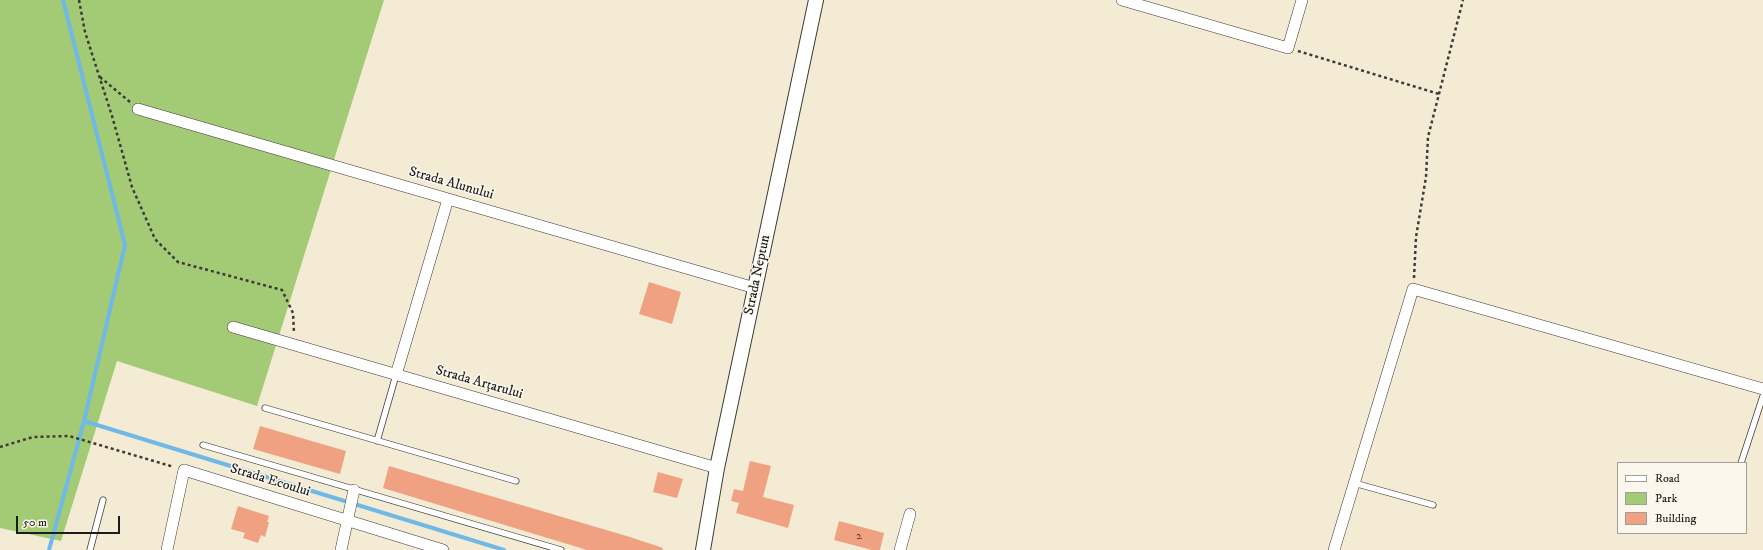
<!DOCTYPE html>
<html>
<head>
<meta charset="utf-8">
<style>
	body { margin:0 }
	#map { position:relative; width:1763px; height:550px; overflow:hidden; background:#f3ebd4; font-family:"IM FELL DW Pica",serif }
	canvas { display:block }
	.legend { position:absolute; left:1617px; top:462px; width:130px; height:72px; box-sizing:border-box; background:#fbf7ec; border:1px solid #a29f99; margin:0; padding:5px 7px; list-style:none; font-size:12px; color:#1c1c1c }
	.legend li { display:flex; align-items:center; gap:8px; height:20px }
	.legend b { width:20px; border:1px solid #a29f99 }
	.scale { position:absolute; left:16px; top:516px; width:104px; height:18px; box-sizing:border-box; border:2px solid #1c1c1c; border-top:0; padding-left:5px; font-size:12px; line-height:14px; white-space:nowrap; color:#1c1c1c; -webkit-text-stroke:3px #fbf7ec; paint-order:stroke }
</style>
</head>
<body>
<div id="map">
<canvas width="1763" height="550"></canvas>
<ul class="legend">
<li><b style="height:5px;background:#fff"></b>Road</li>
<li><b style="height:11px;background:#a3ca75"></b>Park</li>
<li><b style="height:11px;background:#f0a181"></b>Building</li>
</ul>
<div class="scale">50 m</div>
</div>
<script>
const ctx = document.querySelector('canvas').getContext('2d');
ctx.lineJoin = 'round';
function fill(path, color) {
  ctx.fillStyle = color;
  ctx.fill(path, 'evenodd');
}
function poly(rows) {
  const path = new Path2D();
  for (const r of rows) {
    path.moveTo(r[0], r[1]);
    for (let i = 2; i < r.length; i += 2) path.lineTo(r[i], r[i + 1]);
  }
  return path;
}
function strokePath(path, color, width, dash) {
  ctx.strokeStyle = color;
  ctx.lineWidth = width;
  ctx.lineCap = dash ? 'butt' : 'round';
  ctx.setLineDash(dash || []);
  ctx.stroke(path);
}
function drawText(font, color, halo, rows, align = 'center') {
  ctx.font = font + ' "IM FELL DW Pica",serif';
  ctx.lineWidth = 3;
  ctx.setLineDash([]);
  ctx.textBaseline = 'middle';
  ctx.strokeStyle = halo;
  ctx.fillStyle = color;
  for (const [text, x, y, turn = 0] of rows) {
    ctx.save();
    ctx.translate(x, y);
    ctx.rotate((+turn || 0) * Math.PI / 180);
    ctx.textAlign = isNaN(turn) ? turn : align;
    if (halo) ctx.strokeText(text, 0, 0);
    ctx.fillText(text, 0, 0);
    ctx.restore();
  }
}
fill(poly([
	[0,0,384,0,257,406,117,361,61,541,0,528]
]), '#a3ca75');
strokePath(poly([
	[84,421,504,550],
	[49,550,84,421,125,245,63,0]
]), '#6eb9e7', 4);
fill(poly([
	[649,282,681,292,672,324,639,314],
	[260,426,346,451,340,474,253,449],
	[750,461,771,466,763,497,794,505,788,528,736,513,739,503,731,501,734,489,743,491],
	[389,466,630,537,663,548,662,550,587,550,383,488],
	[658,472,683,479,677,498,653,492],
	[238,506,269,516,267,522,269,522,265,537,261,535,258,543,243,538,245,533,231,529],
	[839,521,884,533,880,550,872,550,834,540]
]), '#f0a181');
const service = poly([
	[265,408,516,481],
	[377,441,396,375],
	[203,445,561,550],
	[1741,463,1763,396],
	[1354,483,1433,505],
	[90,550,103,500]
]);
const minor = poly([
	[1122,0,1288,48,1302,0],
	[138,109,755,288],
	[233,327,717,468],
	[396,375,448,199],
	[167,550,184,470,443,550],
	[341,550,354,490],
	[900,550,910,514],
	[1334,550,1413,289,1763,389]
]);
const tertiary = poly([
	[703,550,717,468,816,0]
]);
strokePath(service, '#3c3b38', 7);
strokePath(minor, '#3c3b38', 12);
strokePath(tertiary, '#3c3b38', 16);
strokePath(poly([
	[79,0,85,32,112,116,132,187,155,239,178,262,282,290,293,313,294,333],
	[1298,51,1439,94],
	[100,77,130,102],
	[1414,278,1416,237,1426,177,1428,137,1463,0],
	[0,447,33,437,69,436,174,467]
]), '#3c3b38', 2.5, [3, 3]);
strokePath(service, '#fff', 5.5);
strokePath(minor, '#fff', 11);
strokePath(tertiary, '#fff', 14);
drawText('12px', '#513d35', null, [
	["2",859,537]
]);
drawText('14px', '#1c1c1c', '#fbf7ec', [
	["Strada Alunului",451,184,16],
	["Strada Neptun",758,275,-78],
	["Strada Arțarului",479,383,16],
	["Strada Ecoului",270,481,17]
]);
</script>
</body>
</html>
